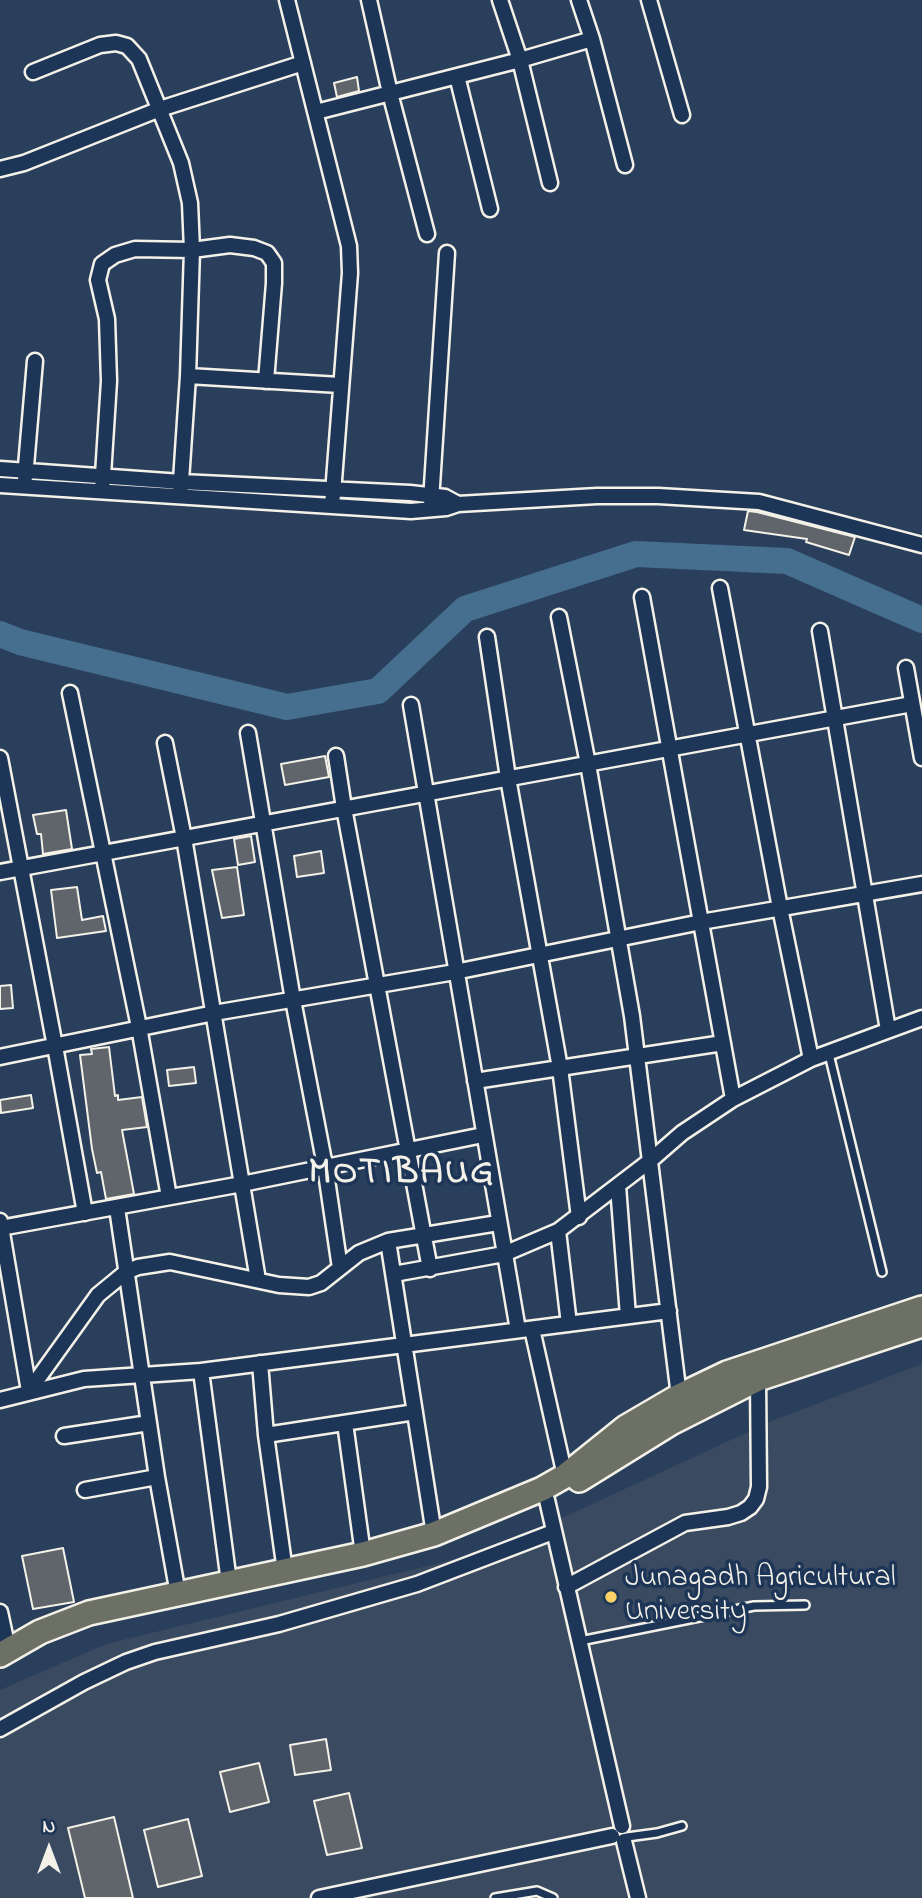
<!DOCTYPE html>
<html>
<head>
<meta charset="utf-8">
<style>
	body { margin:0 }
	#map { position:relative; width:922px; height:1898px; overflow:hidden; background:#2a3f5b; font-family:"Indie Flower",sans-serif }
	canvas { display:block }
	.north { position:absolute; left:14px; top:1814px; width:70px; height:70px; -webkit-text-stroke:5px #1d3557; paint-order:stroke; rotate:0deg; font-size:19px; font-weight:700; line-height:28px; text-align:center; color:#f4f1e8 }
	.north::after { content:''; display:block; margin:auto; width:24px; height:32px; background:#f4f1e8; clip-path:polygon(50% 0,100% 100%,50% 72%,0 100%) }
</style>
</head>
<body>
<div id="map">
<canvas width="922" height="1898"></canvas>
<div class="north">N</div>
</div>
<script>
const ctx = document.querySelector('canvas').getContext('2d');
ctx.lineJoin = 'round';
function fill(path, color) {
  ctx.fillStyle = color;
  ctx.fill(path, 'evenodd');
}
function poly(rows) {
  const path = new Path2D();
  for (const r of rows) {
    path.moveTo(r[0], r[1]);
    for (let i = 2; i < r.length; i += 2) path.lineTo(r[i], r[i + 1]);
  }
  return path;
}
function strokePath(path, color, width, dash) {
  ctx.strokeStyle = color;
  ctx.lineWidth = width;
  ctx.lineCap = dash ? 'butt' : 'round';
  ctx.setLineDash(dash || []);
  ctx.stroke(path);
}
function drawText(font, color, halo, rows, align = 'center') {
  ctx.font = font + ' "Indie Flower",sans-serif';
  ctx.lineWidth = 7;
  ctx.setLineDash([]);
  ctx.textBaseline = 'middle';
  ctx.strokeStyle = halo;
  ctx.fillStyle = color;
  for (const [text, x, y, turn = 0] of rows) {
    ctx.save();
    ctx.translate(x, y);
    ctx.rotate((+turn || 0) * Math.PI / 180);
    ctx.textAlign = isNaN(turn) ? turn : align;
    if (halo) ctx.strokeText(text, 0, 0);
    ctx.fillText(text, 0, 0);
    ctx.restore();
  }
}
fill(poly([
	[922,1364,922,1898,0,1898,0,1690,106,1644,493,1550,774,1420]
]), '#3a4a60');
strokePath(poly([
	[0,634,20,642,287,707,378,691,465,609,636,554,787,561,922,620]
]), '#466e8e', 26);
const building = poly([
	[357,77,359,91,337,97,334,83,357,77],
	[748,511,757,512,855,537,849,555,806,542,807,539,744,530,748,511],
	[325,756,329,777,285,785,281,764,325,756],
	[66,810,72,849,43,854,41,834,37,834,33,815,66,810],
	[251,836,255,862,238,865,234,839,251,836],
	[321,851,324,873,297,877,294,856,321,851],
	[237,867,244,915,222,918,212,870,237,867],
	[77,887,82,920,103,916,106,931,57,938,51,890,77,887],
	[11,985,13,1008,0,1009,0,986,11,985],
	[109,1047,115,1096,118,1095,118,1100,142,1097,147,1127,122,1130,134,1194,106,1199,101,1172,97,1173,92,1149,80,1055,92,1054,91,1049,109,1047],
	[194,1067,196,1083,169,1086,167,1070,194,1067],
	[31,1095,33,1108,1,1113,0,1100,31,1095],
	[63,1548,74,1602,33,1609,22,1556,63,1548],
	[326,1739,331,1770,295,1775,290,1745,326,1739],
	[259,1763,269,1802,230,1812,220,1772,259,1763],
	[349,1793,362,1848,327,1855,314,1801,349,1793],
	[114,1817,133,1898,85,1898,68,1828,114,1817],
	[188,1819,202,1876,158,1887,144,1830,188,1819]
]);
fill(building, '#5f656b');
strokePath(building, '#f4f1e8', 2);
const service = poly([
	[829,1054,882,1272],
	[580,1641,754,1606,805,1605],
	[627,1837,657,1833,682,1826],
	[495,1898,537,1891,553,1898]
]);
const minor = poly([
	[287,0,349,246,350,273,332,506],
	[369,0,390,93,427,234],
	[500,0,520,60,550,183],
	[579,0,592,39,625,165],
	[649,0,682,115],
	[33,72,100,45,116,43,127,46,139,59,181,163,190,203,192,250,188,376,180,496],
	[457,76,490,209],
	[316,112,520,60,592,39],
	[0,169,24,163,160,109,303,63],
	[188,376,340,385],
	[0,469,181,482,410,493,445,497,458,504],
	[25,478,35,361],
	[0,485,411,511,446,508,458,504,597,496,658,496,759,502,922,545],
	[102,491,109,381,107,319,98,280,102,264,115,255,135,249,192,250,230,245,254,248,267,253,274,263,274,283,266,381],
	[431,501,447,253],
	[720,588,780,908,811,1059],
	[642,597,733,1099],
	[559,617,588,764,632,1016,679,1396],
	[820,631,888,1030],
	[487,637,508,778,560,1068,579,1217],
	[906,668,922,758],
	[70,693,139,1027,169,1197],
	[411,705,518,1330],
	[248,733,293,1000,325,1166,340,1268],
	[165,743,184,838,258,1280],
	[336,756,344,808,430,1269],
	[0,758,55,1046,85,1213],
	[0,872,912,704],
	[0,1057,214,1013,455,972,701,922,922,884],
	[475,1081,723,1043],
	[618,1186,628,1316],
	[117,1208,157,1477,178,1594],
	[0,1221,29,1391],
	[0,1228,242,1184,483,1135],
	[558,1231,569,1324],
	[388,1241,434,1534],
	[394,1274,504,1254,558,1231,651,1160,682,1133,733,1099,811,1059,922,1018],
	[532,1329,565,1476],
	[260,1363,266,1435,285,1571],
	[201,1371,229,1582],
	[29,1391,98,1295,126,1272,138,1267,170,1262,279,1285,309,1287,321,1283,359,1253,388,1241,498,1223],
	[0,1400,84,1379,201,1371,669,1311],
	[345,1423,363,1554],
	[266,1435,415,1412],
	[64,1436,149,1423],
	[85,1490,157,1477],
	[547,1500,622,1826],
	[566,1587,685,1523,728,1517,741,1513,750,1507,756,1499,759,1487,758,1379],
	[0,1612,8,1649],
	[0,1729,84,1682,126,1662,155,1652,279,1624,417,1584,553,1532],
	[624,1841,638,1898],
	[319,1898,612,1836]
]);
const primary = poly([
	[579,1480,671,1423,758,1379,922,1325],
	[0,1655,40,1632,89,1613,363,1554,434,1534,542,1489,565,1476,626,1427,679,1396,727,1373,922,1308]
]);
strokePath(service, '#f4f1e8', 12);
strokePath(minor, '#f4f1e8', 19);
strokePath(primary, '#f4f1e8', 28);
strokePath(service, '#1d3557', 7);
strokePath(minor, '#1d3557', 14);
strokePath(primary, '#6c7065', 23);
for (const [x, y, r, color] of [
	[611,1597,7,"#ffd166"]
]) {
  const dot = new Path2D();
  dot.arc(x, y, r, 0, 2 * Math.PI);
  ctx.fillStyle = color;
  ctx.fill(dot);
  strokePath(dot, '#1d3557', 2.5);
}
drawText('30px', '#f4f1e8', '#1d3557', [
	["Junagadh Agricultural",625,1580],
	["University",625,1614]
], 'left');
ctx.letterSpacing = '2px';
drawText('bold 37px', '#f4f1e8', '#1d3557', [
	["MOTIBAUG",402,1176]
]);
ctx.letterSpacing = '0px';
</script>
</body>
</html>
